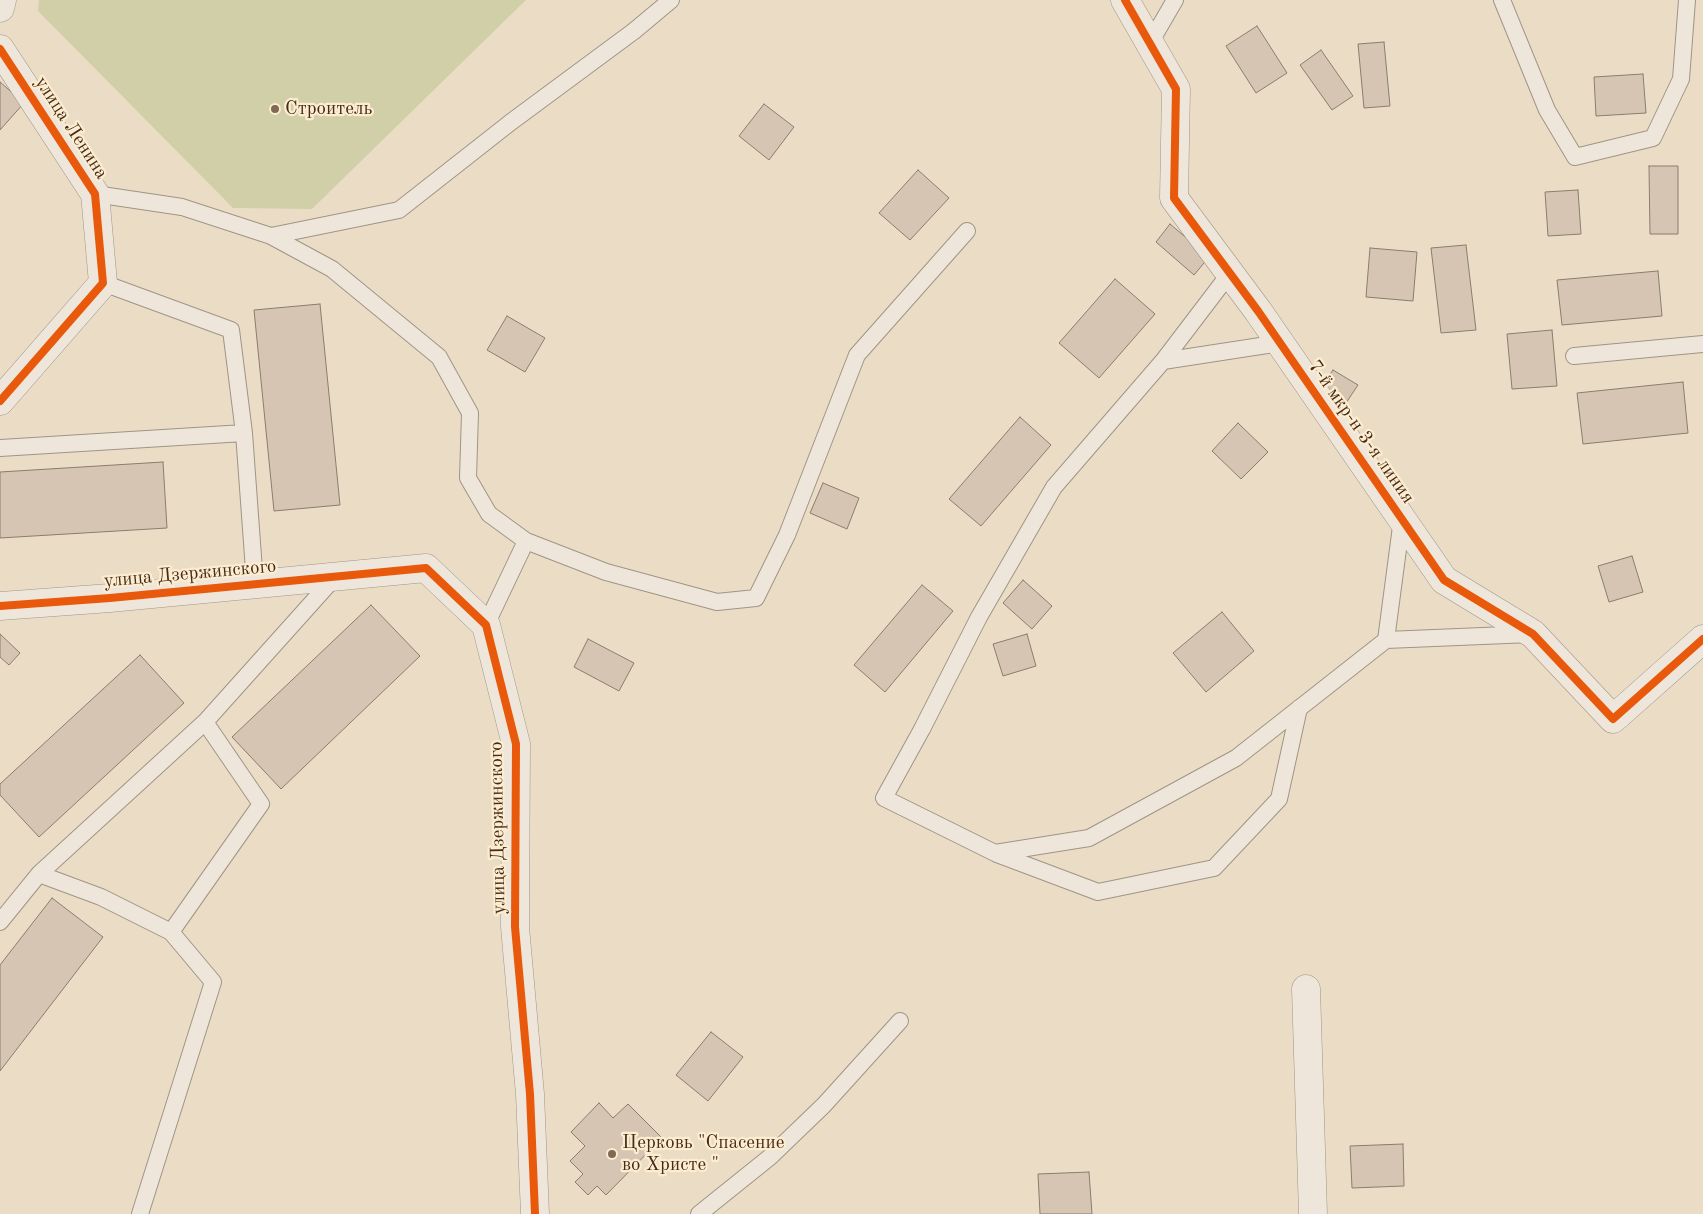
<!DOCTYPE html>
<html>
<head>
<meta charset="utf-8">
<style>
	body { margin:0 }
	canvas { display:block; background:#ebddc5 }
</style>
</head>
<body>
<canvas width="1703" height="1214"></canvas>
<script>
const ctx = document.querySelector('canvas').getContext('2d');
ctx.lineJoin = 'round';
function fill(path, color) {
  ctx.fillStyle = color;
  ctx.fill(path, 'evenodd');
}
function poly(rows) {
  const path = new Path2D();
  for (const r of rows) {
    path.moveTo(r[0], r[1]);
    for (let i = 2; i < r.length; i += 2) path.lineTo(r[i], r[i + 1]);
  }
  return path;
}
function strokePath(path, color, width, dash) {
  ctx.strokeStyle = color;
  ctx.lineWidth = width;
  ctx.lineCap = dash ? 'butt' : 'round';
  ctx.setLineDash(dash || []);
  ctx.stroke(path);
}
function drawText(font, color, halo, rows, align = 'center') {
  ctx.font = font + ' "Old Standard TT",serif';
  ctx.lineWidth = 4.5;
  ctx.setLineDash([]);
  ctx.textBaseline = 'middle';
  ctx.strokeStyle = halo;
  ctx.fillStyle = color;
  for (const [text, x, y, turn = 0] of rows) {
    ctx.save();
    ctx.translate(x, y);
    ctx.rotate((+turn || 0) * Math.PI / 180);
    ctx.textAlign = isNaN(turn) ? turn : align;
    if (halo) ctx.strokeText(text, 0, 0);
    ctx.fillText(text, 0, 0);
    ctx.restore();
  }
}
fill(poly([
	[39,0,526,0,312,209,233,208,38,11]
]), '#d1cfa8');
const building = poly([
	[1257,26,1287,73,1256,93,1226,46,1257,26],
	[1384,42,1390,106,1364,108,1358,44,1384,42],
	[1321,50,1353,96,1332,110,1300,65,1321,50],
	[1643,74,1646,113,1596,116,1594,77,1643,74],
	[0,82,24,103,0,130,0,82],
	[764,104,794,127,769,160,739,136,764,104],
	[1649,166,1678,166,1678,234,1650,234,1649,166],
	[918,170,949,198,910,240,879,213,918,170],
	[1578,190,1581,234,1548,236,1545,192,1578,190],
	[1170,224,1209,257,1194,275,1156,242,1170,224],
	[1466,245,1476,330,1441,333,1431,248,1466,245],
	[1370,248,1417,252,1413,301,1366,297,1370,248],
	[1658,271,1662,316,1562,325,1557,280,1658,271],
	[1115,279,1155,314,1099,378,1059,343,1115,279],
	[320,304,340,505,274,511,254,310,320,304],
	[507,316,545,338,525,372,487,350,507,316],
	[1552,330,1557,386,1512,389,1507,334,1552,330],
	[1333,370,1358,385,1346,403,1321,388,1333,370],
	[1683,382,1688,433,1583,444,1577,393,1683,382],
	[1020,417,1051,445,981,526,949,499,1020,417],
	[1238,423,1268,452,1241,479,1212,451,1238,423],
	[163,462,167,528,0,538,0,472,163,462],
	[823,483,859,498,847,529,810,513,823,483],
	[1632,556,1643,592,1609,602,1598,566,1632,556],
	[1023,580,1052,606,1032,629,1003,603,1023,580],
	[922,585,953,611,885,692,854,665,922,585],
	[371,605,420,656,281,789,232,737,371,605],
	[1222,612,1254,651,1206,692,1173,653,1222,612],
	[0,634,20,653,9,665,0,657,0,634],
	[1027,634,1036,666,1003,676,993,644,1027,634],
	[588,639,634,663,619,691,574,667,588,639],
	[140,655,184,703,39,837,0,795,0,784,140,655],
	[52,898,103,937,0,1071,0,965,52,898],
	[711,1032,743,1057,708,1101,676,1075,711,1032],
	[599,1103,613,1118,628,1104,662,1138,606,1195,597,1186,588,1195,575,1182,583,1174,570,1161,585,1146,571,1132,599,1103],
	[1403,1144,1404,1186,1352,1188,1350,1146,1403,1144],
	[1089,1172,1092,1214,1040,1214,1038,1174,1089,1172]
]);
fill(building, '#d6c5b2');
strokePath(building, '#897d6f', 1);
const lane = poly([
	[1502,0,1547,110,1575,157,1653,138,1681,79,1687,0],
	[1150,43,1175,0],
	[95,194,182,207,271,236,332,269,439,357,470,413,468,478,489,514,526,541,486,625],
	[271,236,399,210,511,122,634,31,671,0],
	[1230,273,1163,361,1280,343],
	[103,283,231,330,244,433,255,584],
	[1574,356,1703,344],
	[1163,361,1054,487,979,617,922,729,884,798,995,853,1089,838,1236,758,1386,640,1531,634],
	[0,448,244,433],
	[526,541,606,572,717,602,756,598,787,535,857,355,967,231],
	[1386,640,1402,519],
	[997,854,1098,892,1214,868,1279,799,1299,708],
	[39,874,205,722,335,577],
	[0,922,39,874,101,897,171,932,213,982,140,1214],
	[171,932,261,804,205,722],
	[699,1214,770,1157,824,1105,900,1021]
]);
const street = poly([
	[1125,0,1176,89,1174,198,1258,311,1444,580,1533,634,1613,719,1703,639],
	[0,8,2,0],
	[0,49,95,194,103,283,0,401],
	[0,606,110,598,426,568,486,625,516,744,515,927,530,1094,535,1214],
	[1306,989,1313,1214]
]);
strokePath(lane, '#a09485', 18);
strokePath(street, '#a09485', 29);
strokePath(lane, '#eee6da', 16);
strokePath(street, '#eee6da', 28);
strokePath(poly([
	[1125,0,1176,89,1174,198,1258,311,1444,580,1533,634,1613,719,1703,639],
	[0,49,95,194,103,283,0,401],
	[0,606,110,598,426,568,486,625,516,744,515,927,530,1094,535,1214]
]), '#e8590c', 8);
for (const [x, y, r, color] of [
	[275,109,5,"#806955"],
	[612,1154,5,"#806955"]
]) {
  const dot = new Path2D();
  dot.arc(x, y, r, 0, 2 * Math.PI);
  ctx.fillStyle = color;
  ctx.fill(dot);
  strokePath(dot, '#fcecd0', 2);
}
drawText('19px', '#472a19', '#fcecd0', [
	["Строитель",285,109],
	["Церковь \"Спасение",622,1143],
	["во Христе \"",622,1165]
], 'left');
drawText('19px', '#472a19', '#fcecd0', [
	["улица Ленина",71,128,57],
	["7-й мкр-н 3-я линия",1361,432,55],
	["улица Дзержинского",190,574,-5],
	["улица Дзержинского",498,828,-91]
]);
</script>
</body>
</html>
